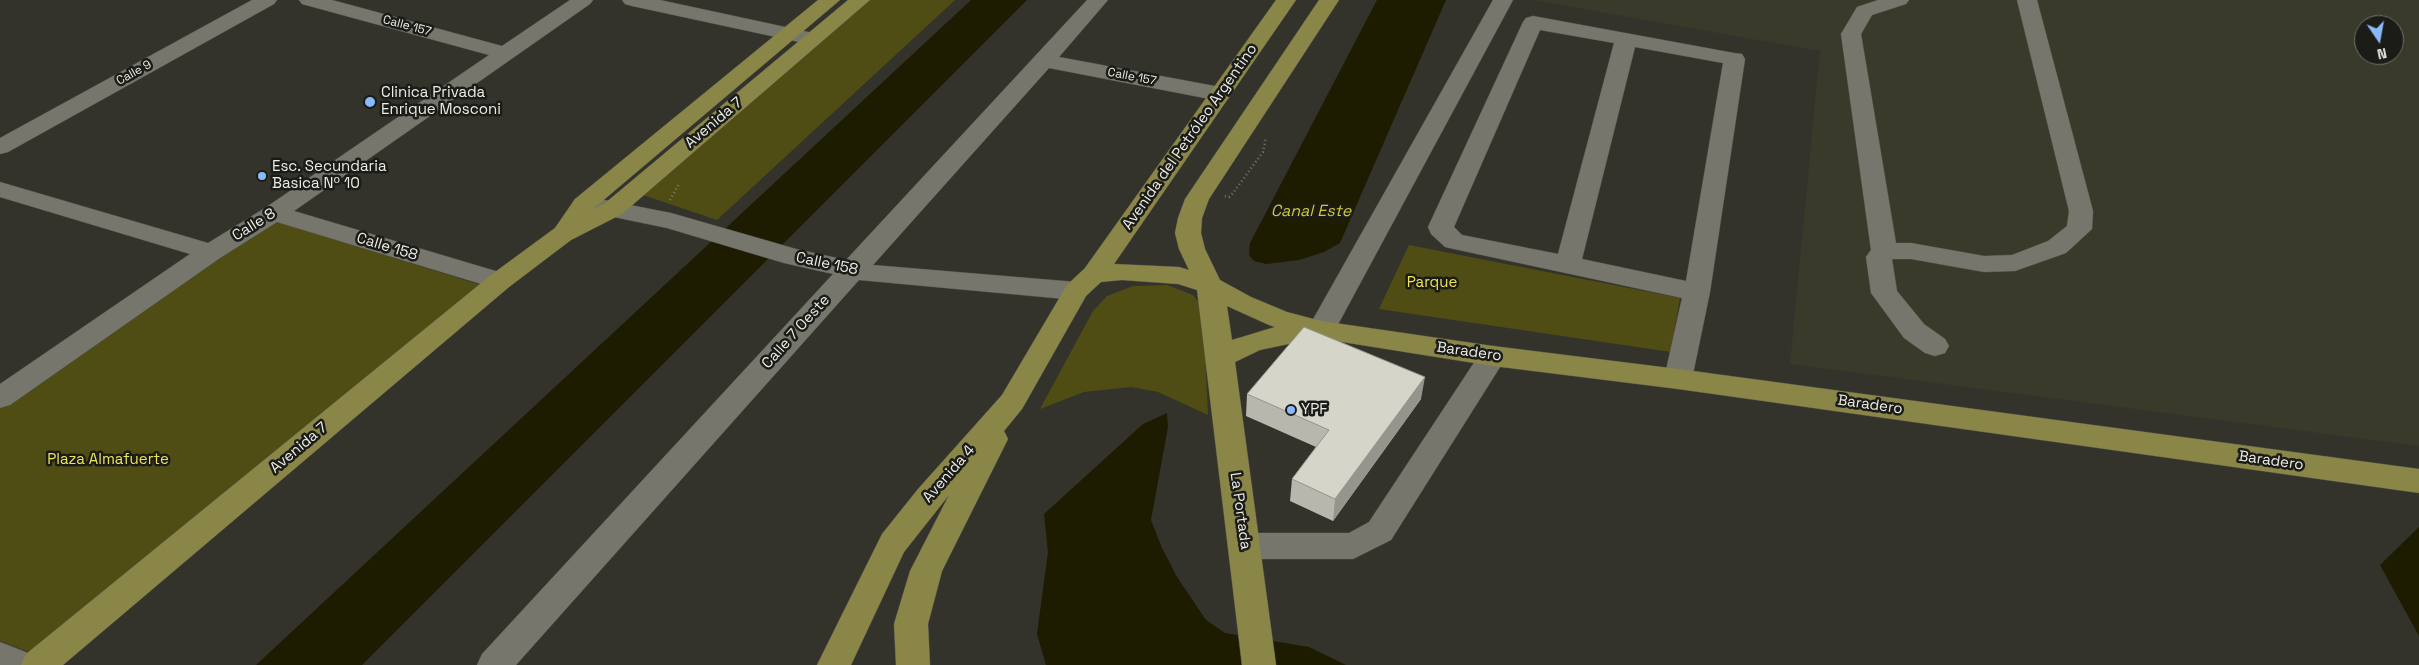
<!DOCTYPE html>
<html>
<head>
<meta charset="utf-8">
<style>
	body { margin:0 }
	#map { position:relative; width:2419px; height:665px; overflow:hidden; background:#33332b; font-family:"Space Grotesk",sans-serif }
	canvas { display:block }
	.north { position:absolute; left:2354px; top:15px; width:50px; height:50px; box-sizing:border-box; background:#1b1b17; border:1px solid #6f6f6a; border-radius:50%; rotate:168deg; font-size:14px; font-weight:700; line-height:20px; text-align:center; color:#ecece6 }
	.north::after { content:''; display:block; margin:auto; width:18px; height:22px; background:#89bafc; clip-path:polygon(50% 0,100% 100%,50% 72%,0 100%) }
</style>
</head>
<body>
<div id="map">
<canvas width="2419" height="665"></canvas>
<div class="north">N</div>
</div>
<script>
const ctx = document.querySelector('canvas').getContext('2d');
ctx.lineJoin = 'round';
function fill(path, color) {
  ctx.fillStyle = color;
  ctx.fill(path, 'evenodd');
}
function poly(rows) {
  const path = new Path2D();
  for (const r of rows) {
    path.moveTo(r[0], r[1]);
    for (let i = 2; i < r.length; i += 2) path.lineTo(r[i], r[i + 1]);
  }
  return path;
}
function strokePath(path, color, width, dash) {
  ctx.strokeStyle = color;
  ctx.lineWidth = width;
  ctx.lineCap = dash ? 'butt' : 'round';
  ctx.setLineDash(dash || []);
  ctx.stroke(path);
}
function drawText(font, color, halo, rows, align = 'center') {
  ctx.font = font + ' "Space Grotesk",sans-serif';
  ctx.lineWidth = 5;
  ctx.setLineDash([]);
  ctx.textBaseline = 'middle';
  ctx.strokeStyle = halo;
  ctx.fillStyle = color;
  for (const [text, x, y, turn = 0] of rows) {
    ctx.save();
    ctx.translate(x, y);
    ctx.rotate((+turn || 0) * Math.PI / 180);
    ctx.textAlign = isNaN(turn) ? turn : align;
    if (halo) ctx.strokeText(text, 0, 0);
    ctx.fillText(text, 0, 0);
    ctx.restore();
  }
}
fill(poly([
	[1533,0,2419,0,2419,446,1790,364,1820,51],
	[2364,25,2394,25,2394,55,2364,55]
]), '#3a3a2b');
fill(poly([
	[867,0,955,0,717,220,640,194],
	[272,220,484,286,37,655,0,641,0,407],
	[1409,245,1680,298,1671,352,1379,309],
	[1167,285,1193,295,1203,308,1208,415,1158,392,1131,387,1084,392,1040,409,1093,311,1107,296,1133,286]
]), '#504d14');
fill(poly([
	[971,0,1027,0,362,665,256,665],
	[1377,0,1446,0,1340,243,1324,252,1299,260,1266,264,1254,261,1249,255,1250,243],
	[1167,413,1168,427,1151,520,1162,548,1177,577,1206,620,1225,633,1309,647,1346,665,1046,665,1037,634,1048,552,1044,514,1143,424],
	[2419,527,2419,636,2380,565]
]), '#1d1b00');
const minor = poly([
	[252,0,277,0,274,4,8,152,0,154,0,138,252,0],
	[299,0,332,0,502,46,570,0,593,0,590,4,294,211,509,275,513,281,509,287,500,290,491,287,277,222,220,258,10,405,0,408,0,384,190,254,0,197,0,182,208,243,265,208,489,55,302,4,299,0],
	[622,0,660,0,813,33,820,35,824,39,820,43,813,45,632,6,625,4,622,0],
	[1087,0,1108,0,1059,57,1220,87,1228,89,1231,94,1228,99,1220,101,1049,68,873,265,1076,282,1085,285,1089,291,1085,297,1076,300,859,280,516,665,477,665,482,654,833,274,784,263,667,228,575,209,572,204,575,199,584,196,671,213,796,249,846,260,1087,0],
	[1493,0,1513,0,1335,330,1331,337,1321,339,1311,337,1307,330,1493,0],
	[1878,0,1909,0,1906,4,1872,15,1861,34,1896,243,1911,243,1984,256,2012,255,2048,241,2067,226,2069,211,2017,0,2037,0,2093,211,2092,229,2066,253,2015,271,1984,272,1911,259,1892,259,1897,291,1924,324,1945,339,1949,346,1945,353,1935,356,1925,353,1904,338,1871,293,1866,257,1871,250,1841,34,1857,7,1878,0],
	[1533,16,1734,53,1742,54,1745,59,1710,292,1692,379,1688,386,1678,389,1668,386,1664,379,1682,298,1454,249,1445,247,1431,234,1428,227,1523,22,1526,18,1533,16],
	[1540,30,1614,43,1558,254,1462,235,1454,227,1540,30],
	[1635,47,1723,63,1686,281,1582,259,1635,47],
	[1493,346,1503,349,1507,356,1391,540,1353,559,1245,559,1234,555,1229,546,1234,537,1245,533,1349,533,1369,522,1483,349,1493,346],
	[0,642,31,654,36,665,0,665,0,642]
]);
const major = poly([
	[818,0,840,0,593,209,604,204,848,0,870,0,622,214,571,240,509,287,63,665,21,665,26,654,491,275,555,228,575,199,818,0],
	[1276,0,1296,0,1114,264,1179,267,1189,270,1179,249,1175,233,1178,218,1185,199,1319,0,1339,0,1209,199,1202,218,1201,233,1205,249,1220,280,1251,297,1287,312,1321,321,1493,346,1678,369,2419,469,2419,493,1678,389,1493,366,1317,338,1260,350,1235,362,1276,665,1242,665,1197,290,1178,284,1122,280,1101,282,1086,296,1022,409,1004,431,1008,439,942,571,928,624,930,665,896,665,894,624,910,571,949,495,904,552,851,665,817,665,882,534,918,489,1002,395,1067,285,1085,268,1276,0],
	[1227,306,1269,325,1275,327,1232,340,1227,306]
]);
strokePath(minor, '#51514a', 1);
strokePath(major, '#51514a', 1);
strokePath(poly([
	[1225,196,1229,197,1233,193,1263,152,1266,137],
	[670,200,679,184]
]), '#777770', 2.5, [1, 3]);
fill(minor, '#76766c');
fill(major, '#8a8647');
fill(poly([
	[1247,394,1421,399,1333,521,1290,501,1292,479,1316,447,1246,416]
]), '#b7b7ae');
fill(poly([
	[1425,377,1421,399,1333,521,1335,499]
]), '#95958d');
const building = poly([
	[1304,327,1425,377,1335,499,1292,479,1329,430,1247,394,1304,327]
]);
fill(building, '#d5d5ca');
strokePath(building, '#95958d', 1);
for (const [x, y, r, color] of [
	[370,102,6,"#89bafc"],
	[262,176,5,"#89bafc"],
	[1291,410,5,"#89bafc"]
]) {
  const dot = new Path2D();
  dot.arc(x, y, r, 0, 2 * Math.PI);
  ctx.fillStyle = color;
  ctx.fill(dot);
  strokePath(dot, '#1b1b17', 2);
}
drawText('12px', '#ecece6', '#1b1b17', [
	["Calle 157",407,26,15],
	["Calle 9",134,73,-29],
	["Calle 157",1132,77,11]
]);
drawText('15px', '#ecece6', '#1b1b17', [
	["Clinica Privada",381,93],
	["Enrique Mosconi",381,110],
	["Esc. Secundaria",272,167],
	["Basica Nº 10",272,184],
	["YPF",1301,410]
], 'left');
drawText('15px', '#ecece6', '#1b1b17', [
	["Avenida 7",714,123,-40],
	["Avenida del Petróleo Argentino",1190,137,-55],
	["Calle 8",254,225,-32],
	["Calle 158",387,247,17],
	["Calle 158",827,264,12],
	["Calle 7 Oeste",796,332,-48],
	["Baradero",1469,352,8],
	["Baradero",1870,405,8],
	["Avenida 7",299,448,-40],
	["Baradero",2271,461,8],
	["Avenida 4",949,474,-49],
	["La Portada",1240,511,82]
]);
drawText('15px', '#ebe35a', '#1b1b17', [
	["Parque",1432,283],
	["Plaza Almafuerte",108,460]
]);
drawText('italic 16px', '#cfc738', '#1b1b17', [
	["Canal Este",1311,212]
]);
</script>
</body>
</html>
